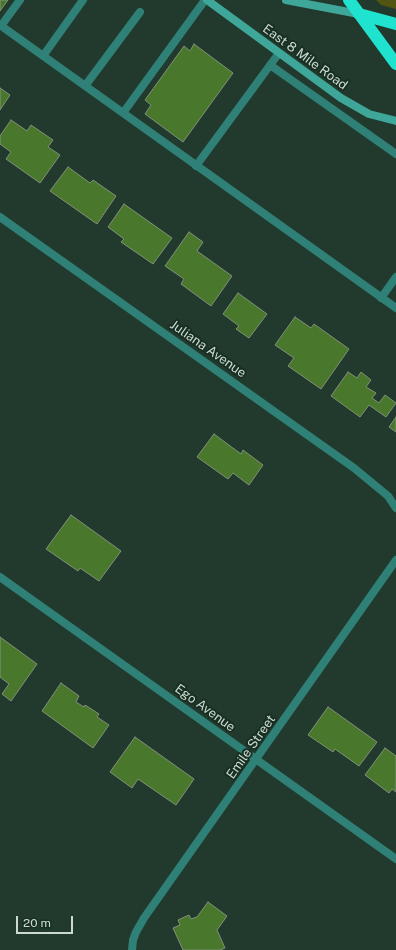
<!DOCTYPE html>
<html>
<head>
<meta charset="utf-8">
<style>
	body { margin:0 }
	#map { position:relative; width:396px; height:950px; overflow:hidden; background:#223a2d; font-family:"Public Sans",sans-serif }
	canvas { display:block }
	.scale { position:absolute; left:16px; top:916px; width:57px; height:18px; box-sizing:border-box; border:2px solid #ccdad2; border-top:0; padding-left:5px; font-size:12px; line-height:14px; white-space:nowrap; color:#ccdad2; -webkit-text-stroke:3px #183023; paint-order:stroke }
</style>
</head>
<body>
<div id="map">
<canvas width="396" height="950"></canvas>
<div class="scale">20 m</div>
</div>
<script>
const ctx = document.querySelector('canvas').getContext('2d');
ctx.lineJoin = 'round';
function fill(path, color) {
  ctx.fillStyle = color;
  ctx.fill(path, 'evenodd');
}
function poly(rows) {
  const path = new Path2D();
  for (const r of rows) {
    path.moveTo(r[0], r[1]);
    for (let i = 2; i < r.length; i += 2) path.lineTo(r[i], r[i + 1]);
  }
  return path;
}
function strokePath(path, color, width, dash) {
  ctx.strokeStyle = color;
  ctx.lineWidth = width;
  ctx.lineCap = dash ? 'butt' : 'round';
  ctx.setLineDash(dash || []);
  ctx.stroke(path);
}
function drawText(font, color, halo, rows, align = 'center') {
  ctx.font = font + ' "Public Sans",sans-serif';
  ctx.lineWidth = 4;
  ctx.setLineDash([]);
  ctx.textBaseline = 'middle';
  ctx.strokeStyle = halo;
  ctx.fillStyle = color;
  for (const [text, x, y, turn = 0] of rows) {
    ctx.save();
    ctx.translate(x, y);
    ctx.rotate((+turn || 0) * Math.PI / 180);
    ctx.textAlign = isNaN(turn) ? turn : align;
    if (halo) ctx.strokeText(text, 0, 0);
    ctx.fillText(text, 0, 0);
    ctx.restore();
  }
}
fill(poly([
	[376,0,396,0,396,9,381,5]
]), '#515412');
const building = poly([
	[0,0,8,0,0,11,0,0],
	[194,44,233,73,183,142,145,114,151,105,145,100,184,46,190,51,194,44],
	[0,88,10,95,0,110,0,88],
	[11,120,27,131,31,125,53,140,48,147,60,155,40,183,6,159,11,152,0,144,0,136,11,120],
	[68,167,90,183,93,180,116,196,97,224,50,191,68,167],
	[124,204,172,238,153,264,121,242,124,239,108,227,124,204],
	[189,232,203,242,197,251,232,276,211,306,181,284,184,279,165,266,189,232],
	[238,293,267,314,249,338,236,329,239,326,223,314,238,293],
	[295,317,311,328,314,324,349,349,321,389,288,366,294,358,275,345,295,317],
	[348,372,357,378,361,372,371,380,366,387,376,393,372,398,379,403,385,395,396,403,386,417,369,405,360,417,331,396,348,372],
	[396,417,396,432,389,427,396,417],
	[214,434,241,454,243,450,263,465,249,485,233,473,228,479,197,457,214,434],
	[71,515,121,551,99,581,80,568,78,571,46,549,71,515],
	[0,637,37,664,11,701,2,694,9,684,0,677,0,637],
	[61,683,79,696,76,702,84,707,85,705,99,714,97,717,109,725,93,748,42,711,61,683],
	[328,707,377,742,359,766,335,749,333,752,308,735,328,707],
	[135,737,194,779,176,805,138,779,132,788,110,772,135,737],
	[385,748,396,756,396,792,392,789,389,793,365,775,385,748],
	[208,902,227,916,217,930,225,948,220,950,183,950,173,928,180,925,178,920,189,915,191,919,197,917,208,902]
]);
fill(building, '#49782d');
strokePath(building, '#819179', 1);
strokePath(poly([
	[0,25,396,308],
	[1,26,20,0],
	[43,56,83,0],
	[270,65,396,154],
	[85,86,140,12],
	[123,113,205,0],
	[196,166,279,53],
	[381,298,396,277]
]), '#2f8076', 8);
strokePath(poly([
	[0,217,354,468,388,496,396,508],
	[0,577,396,859],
	[132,950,133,940,136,932,144,918,396,560]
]), '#2f8076', 8);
strokePath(poly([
	[207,0,341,98,369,114,396,121],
	[286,0,359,14]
]), '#3fa79a', 8);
strokePath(poly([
	[349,0,396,64],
	[359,14,396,24]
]), '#20e3cf', 12);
drawText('13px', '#ccdad2', '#183023', [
	["East 8 Mile Road",305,57,36],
	["Juliana Avenue",208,349,35],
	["Ego Avenue",205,708,36],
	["Emile Street",251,747,-55]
]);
</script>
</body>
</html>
